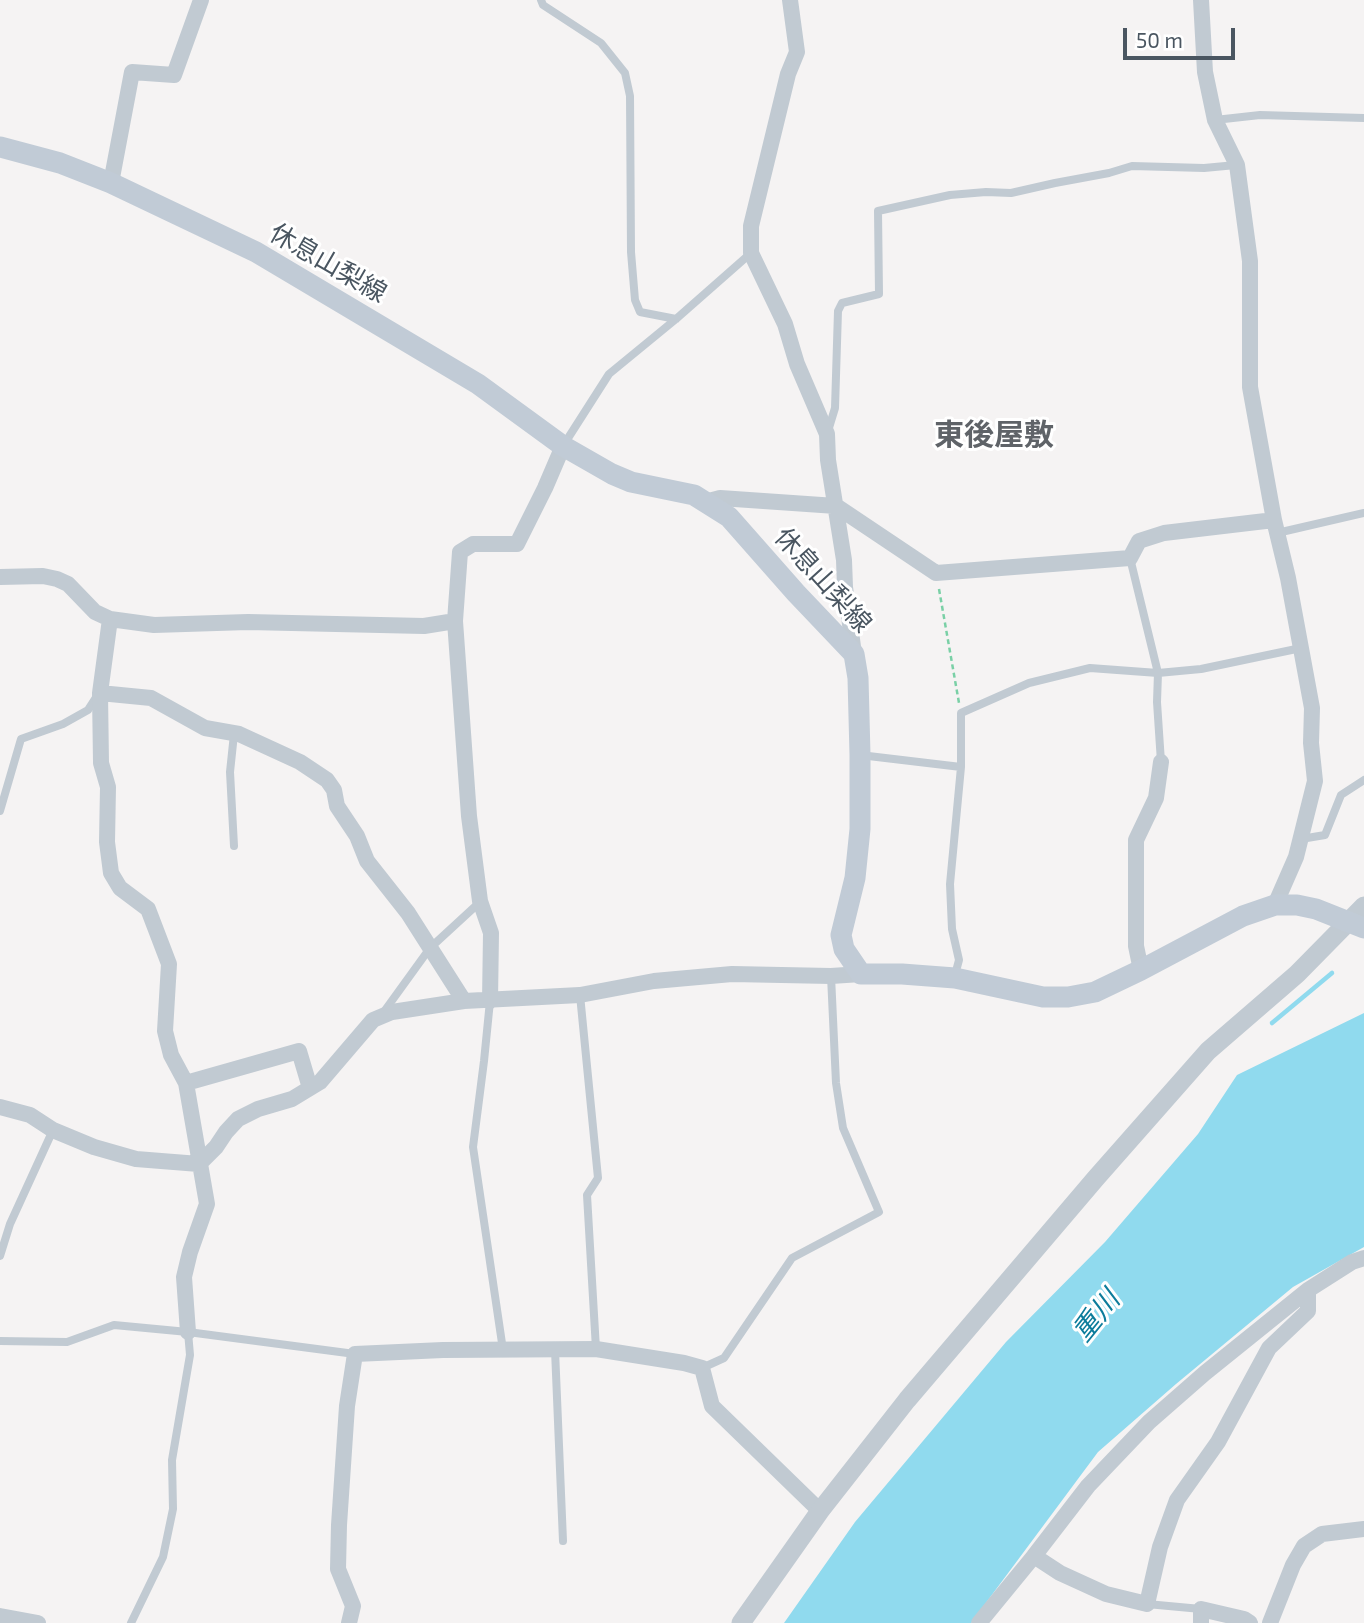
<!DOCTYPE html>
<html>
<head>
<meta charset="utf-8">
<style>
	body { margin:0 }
	#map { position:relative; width:1364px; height:1623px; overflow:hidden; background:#f5f3f3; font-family:"Exo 2",sans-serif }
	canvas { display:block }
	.scale { position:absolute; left:1123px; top:28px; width:112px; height:32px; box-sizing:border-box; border:4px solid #4a5661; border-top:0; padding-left:9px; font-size:21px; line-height:24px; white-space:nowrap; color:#4a5661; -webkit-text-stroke:5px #fff; paint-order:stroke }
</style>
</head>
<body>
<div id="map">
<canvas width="1364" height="1623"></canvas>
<div class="scale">50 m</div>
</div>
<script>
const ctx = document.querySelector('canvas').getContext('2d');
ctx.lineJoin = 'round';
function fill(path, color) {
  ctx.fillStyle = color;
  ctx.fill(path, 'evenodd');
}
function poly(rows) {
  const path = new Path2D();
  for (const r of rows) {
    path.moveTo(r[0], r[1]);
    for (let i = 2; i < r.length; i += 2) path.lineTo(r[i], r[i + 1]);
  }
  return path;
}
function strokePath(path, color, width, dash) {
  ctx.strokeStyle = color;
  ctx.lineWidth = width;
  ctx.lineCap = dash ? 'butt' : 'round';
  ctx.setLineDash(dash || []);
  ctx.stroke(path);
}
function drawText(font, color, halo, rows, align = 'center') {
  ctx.font = font + ' "Exo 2","Noto Sans JP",sans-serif';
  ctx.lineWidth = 6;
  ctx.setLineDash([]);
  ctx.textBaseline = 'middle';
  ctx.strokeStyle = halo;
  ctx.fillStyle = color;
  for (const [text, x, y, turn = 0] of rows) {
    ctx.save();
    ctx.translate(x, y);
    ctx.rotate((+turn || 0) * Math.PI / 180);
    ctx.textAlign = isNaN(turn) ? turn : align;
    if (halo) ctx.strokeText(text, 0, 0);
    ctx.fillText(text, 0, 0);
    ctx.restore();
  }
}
fill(poly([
	[1364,1013,1364,1247,1293,1287,1176,1384,1098,1452,971,1623,784,1623,855,1522,1006,1342,1105,1242,1198,1134,1237,1075]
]), '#90daee');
strokePath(poly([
	[1272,1023,1332,973]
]), '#90daee', 4.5);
strokePath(poly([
	[939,589,959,703]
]), '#7ad0a6', 2.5, [5, 3.5]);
strokePath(poly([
	[541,0,543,5,601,43,625,73,630,96,631,252,635,300,640,312,676,319],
	[1215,120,1260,115,1364,118],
	[828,431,835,408,838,311,842,303,879,294,878,211,950,195,986,192,1011,193,1055,183,1109,173,1132,166,1204,168,1236,165],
	[563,446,609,374,676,319,751,253],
	[1277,533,1364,513],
	[1130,558,1158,673,1157,702,1161,762],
	[860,755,961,767],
	[0,811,21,739,63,724,88,710,97,696],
	[1301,839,1325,835,1341,795,1364,780],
	[234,846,230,772,234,734],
	[955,975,959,960,952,929,950,884,961,767,961,713,1029,683,1090,668,1158,673,1201,669,1301,648],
	[580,995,598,1178,587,1195,596,1349],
	[490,1001,484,1061,473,1147,503,1350],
	[383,1013,430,948,480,902],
	[0,1256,10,1224,53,1130],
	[0,1341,67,1342,114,1325,188,1332,355,1354],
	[555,1350,563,1541],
	[702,1368,724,1358,792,1258,879,1212,843,1128,836,1083,831,976],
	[1147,1604,1201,1609],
	[131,1623,163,1557,173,1509,172,1460,190,1355,188,1332]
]), '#c1cad2', 8);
strokePath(poly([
	[790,0,797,52,788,74,751,226,751,253,785,324,797,364,827,434,828,460,844,560,845,587,854,654],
	[1201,0,1205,72,1215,120,1237,165,1250,261,1250,387,1274,520,1288,578,1312,708,1311,743,1315,781,1296,857,1275,905],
	[111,183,132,72,174,75,201,0],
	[705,502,720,498,836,506,936,573,1130,558,1139,541,1164,533,1274,520],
	[0,577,43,576,57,579,68,584,95,612,110,619,154,625,248,622,424,626,455,621],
	[110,619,100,693,101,763,108,787,107,842,111,873,120,888,148,909,169,964,165,1031,171,1055,186,1083,207,1204,190,1252,184,1277,188,1332],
	[100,693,151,698,205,728,239,734,300,762,327,780,334,790,337,806,357,836,367,861,408,913,464,1001],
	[1141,970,1136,946,1136,840,1156,798,1161,762],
	[490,1001,491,933,480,901,469,816,455,621,460,552,473,544,517,544,545,488,563,446],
	[186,1083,299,1051,310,1088],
	[0,1107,30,1115,53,1130,94,1147,136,1159,199,1164],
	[199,1164,216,1147,226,1132,238,1119,258,1109,292,1099,320,1082,373,1020,392,1012,464,1001,580,995,654,981,732,974,831,976,861,974],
	[1034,1556,1088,1486,1149,1422,1205,1373,1308,1290,1352,1262,1364,1258],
	[0,1616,38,1623],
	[349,1623,353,1606,338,1569,339,1525,347,1406,355,1354,443,1350,596,1349,684,1363,702,1368,712,1406,820,1511],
	[979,1623,1034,1556,1060,1573,1106,1594,1147,1604,1160,1547,1177,1500,1218,1442,1269,1348,1308,1311,1308,1290],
	[1201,1623,1201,1609,1244,1619,1250,1623],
	[1270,1623,1293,1565,1304,1546,1322,1534,1364,1529]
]), '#c1cad2', 16);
strokePath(poly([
	[741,1623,820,1511,907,1400,1096,1178,1208,1051,1297,974,1364,906]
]), '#c1cad2', 19);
strokePath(poly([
	[0,147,60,163,111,183,256,252,478,384,563,446,612,474,631,482,694,495,729,517,796,593,854,654,858,678,860,755,860,829,855,878,841,935,844,949,861,974,902,974,955,978,1043,997,1068,997,1095,992,1141,970,1243,916,1275,905,1297,905,1316,909,1364,928]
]), '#c1cbd6', 21);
drawText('26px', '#4a5661', '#fff', [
	["休息山梨線",328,263,30],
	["休息山梨線",823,580,48]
]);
drawText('italic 28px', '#0c7c9b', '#fff', [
	["重川",1096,1316,-51]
]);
drawText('bold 30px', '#5f6368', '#fff', [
	["東後屋敷",994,435]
]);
</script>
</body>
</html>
